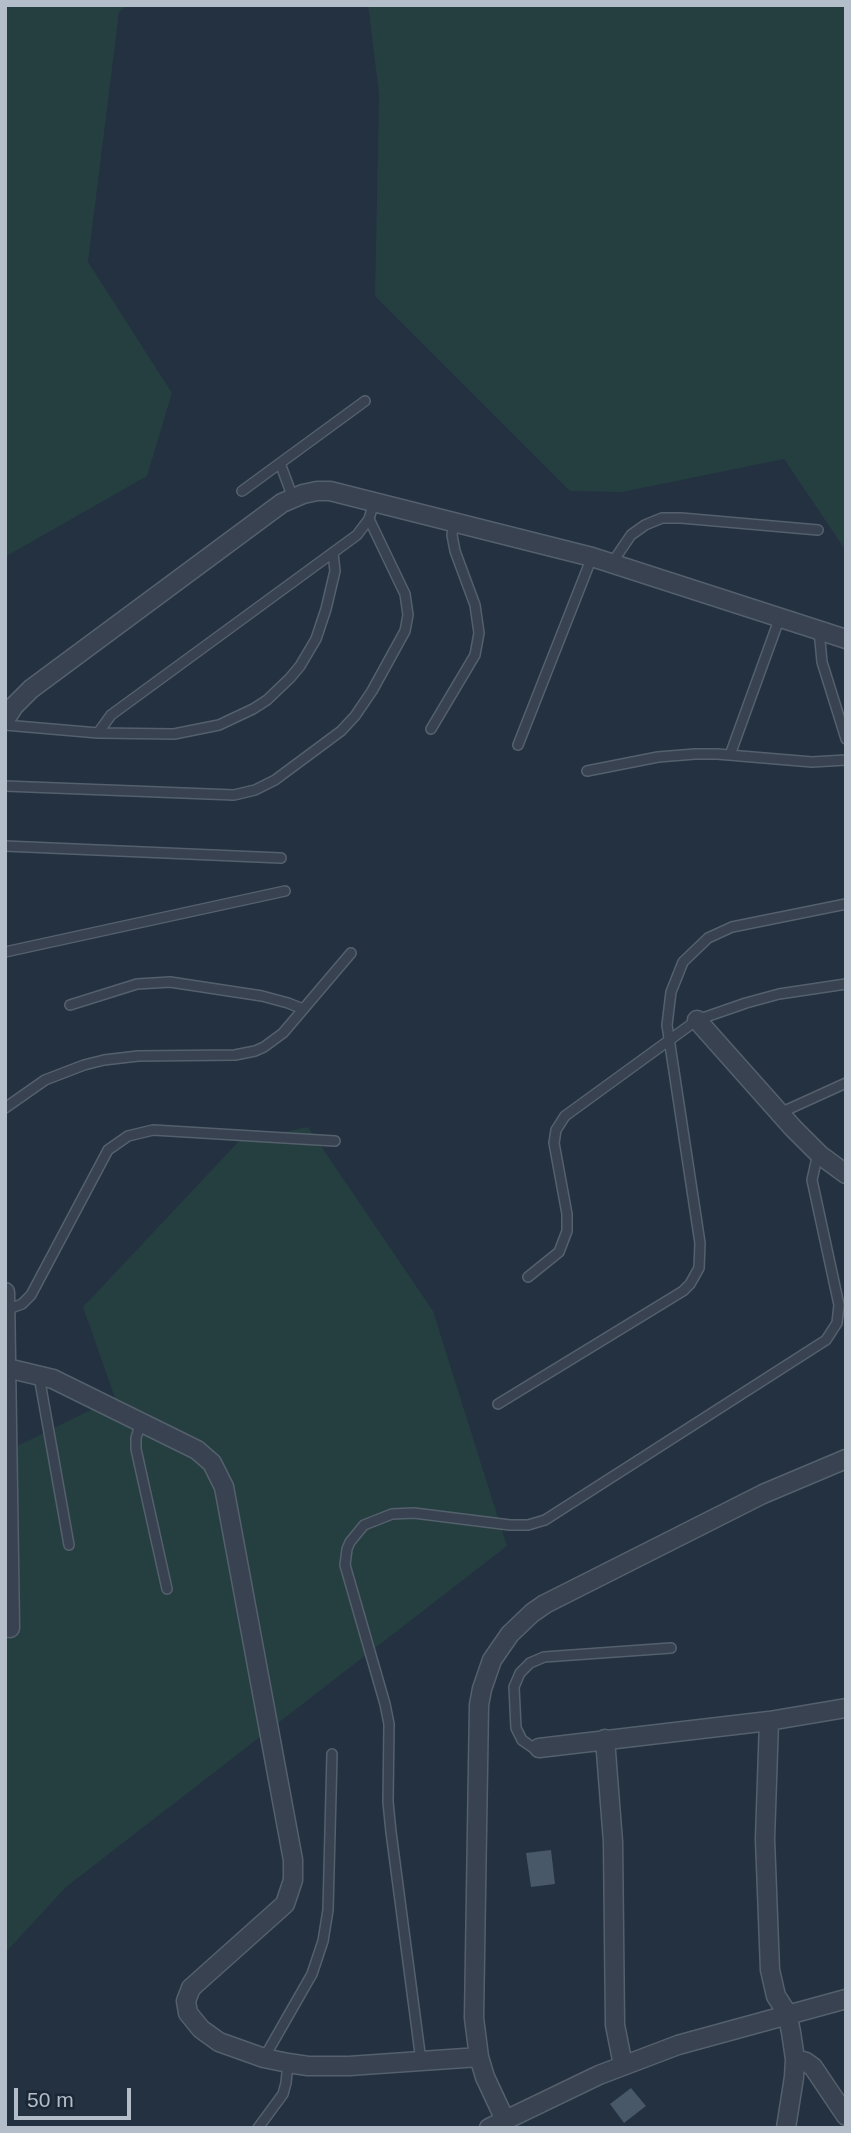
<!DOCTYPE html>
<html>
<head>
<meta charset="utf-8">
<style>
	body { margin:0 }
	#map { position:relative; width:851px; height:2133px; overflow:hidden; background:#233140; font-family:Helvetica,sans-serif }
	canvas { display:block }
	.frame { position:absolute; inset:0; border:7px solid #b4bdca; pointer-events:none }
	.scale { position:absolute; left:14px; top:2088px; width:117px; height:32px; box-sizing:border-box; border:4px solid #b4bdca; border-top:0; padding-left:9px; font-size:21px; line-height:24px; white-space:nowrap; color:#b4bdca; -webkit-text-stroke:5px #1c2735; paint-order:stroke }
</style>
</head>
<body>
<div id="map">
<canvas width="851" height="2133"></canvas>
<div class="frame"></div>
<div class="scale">50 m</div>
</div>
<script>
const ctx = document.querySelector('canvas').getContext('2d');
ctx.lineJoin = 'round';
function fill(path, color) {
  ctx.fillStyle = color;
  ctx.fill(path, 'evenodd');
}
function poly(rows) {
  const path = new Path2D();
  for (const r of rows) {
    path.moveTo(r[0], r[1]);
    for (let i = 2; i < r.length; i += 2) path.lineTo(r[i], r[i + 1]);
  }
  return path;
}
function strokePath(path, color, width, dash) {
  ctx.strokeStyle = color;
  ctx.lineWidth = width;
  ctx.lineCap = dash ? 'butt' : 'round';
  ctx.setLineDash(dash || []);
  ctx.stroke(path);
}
fill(poly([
	[5,5,128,5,119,12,88,262,172,393,147,476,5,557],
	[368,5,846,5,846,551,784,459,622,492,570,491,375,296,379,94],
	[308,1127,433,1311,507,1546,66,1887,5,1953,5,1452,115,1398,83,1307,239,1141]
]), '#253f41');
fill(poly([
	[551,1850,555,1884,531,1887,526,1853],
	[631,2088,646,2106,624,2123,610,2104]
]), '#495869');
const service = poly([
	[280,463,293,498],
	[242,491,365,401],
	[612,563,631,535,645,525,662,518,681,518,818,530],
	[819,630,822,662,846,739],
	[5,725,98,733,174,734,219,725,253,709,267,700,290,678,300,666,316,639,326,609,335,571,333,553],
	[431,729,475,655,479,633,475,605,455,551,452,535,454,521],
	[98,733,111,715,357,535,369,519,374,502],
	[518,745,592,557],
	[730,755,780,617],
	[587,771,658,757,695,754,717,754,812,762,846,760],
	[5,786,234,795,255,790,275,780,341,731,355,716,372,691,405,631,408,615,405,594,369,519],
	[5,846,281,858],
	[5,952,285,891],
	[70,1005,137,984,170,982,262,996,288,1003,303,1009],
	[5,1108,45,1080,84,1065,104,1060,138,1056,235,1055,255,1051,264,1047,283,1033,351,953],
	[780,1113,846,1083],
	[528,1277,559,1252,567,1231,567,1214,554,1143,556,1130,565,1116,697,1020,746,1003,779,994,846,984],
	[6,1310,22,1304,31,1295,108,1150,128,1136,153,1130,335,1141],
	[39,1376,69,1545],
	[498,1404,683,1291,690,1284,699,1268,700,1243,667,1025,671,992,683,962,708,938,732,927,846,904],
	[141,1422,136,1438,136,1449,167,1589],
	[539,1748,532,1747,522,1740,516,1728,514,1687,520,1673,530,1663,544,1657,671,1648],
	[264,2058,312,1974,323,1941,328,1910,332,1754],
	[421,2061,391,1832,388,1802,389,1724,385,1704,345,1565,347,1549,350,1542,364,1525,392,1514,414,1513,510,1525,528,1525,545,1520,826,1340,837,1323,839,1305,812,1180,816,1162,820,1155],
	[258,2128,283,2094,286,2083,288,2063]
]);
const minor = poly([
	[5,720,14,706,31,689,282,503,303,494,317,491,330,491,592,557,846,639],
	[697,1020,793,1128,820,1155,846,1174],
	[5,1292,10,1628],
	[7,1368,53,1379,197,1450,212,1463,224,1487,293,1860,293,1880,285,1904,191,1988,186,2001,188,2013,201,2029,219,2042,264,2058,288,2063,308,2066,349,2066,479,2057],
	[769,1721,765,1839,770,1970,776,1996,787,2013,791,2032,795,2059,794,2077,786,2128],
	[605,1739,613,1842,615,2025,623,2065],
	[539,1748,769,1721,846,1708],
	[795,2059,806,2062,813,2067,846,2116],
	[505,2120,485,2077,479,2057,474,2018,479,1705,482,1689,492,1660,510,1634,532,1613,545,1604,763,1494,846,1459],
	[489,2128,599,2075,678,2045,846,1999]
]);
strokePath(service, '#55606d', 12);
strokePath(minor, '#55606d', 21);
strokePath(service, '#384250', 9);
strokePath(minor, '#384250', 18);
</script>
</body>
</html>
